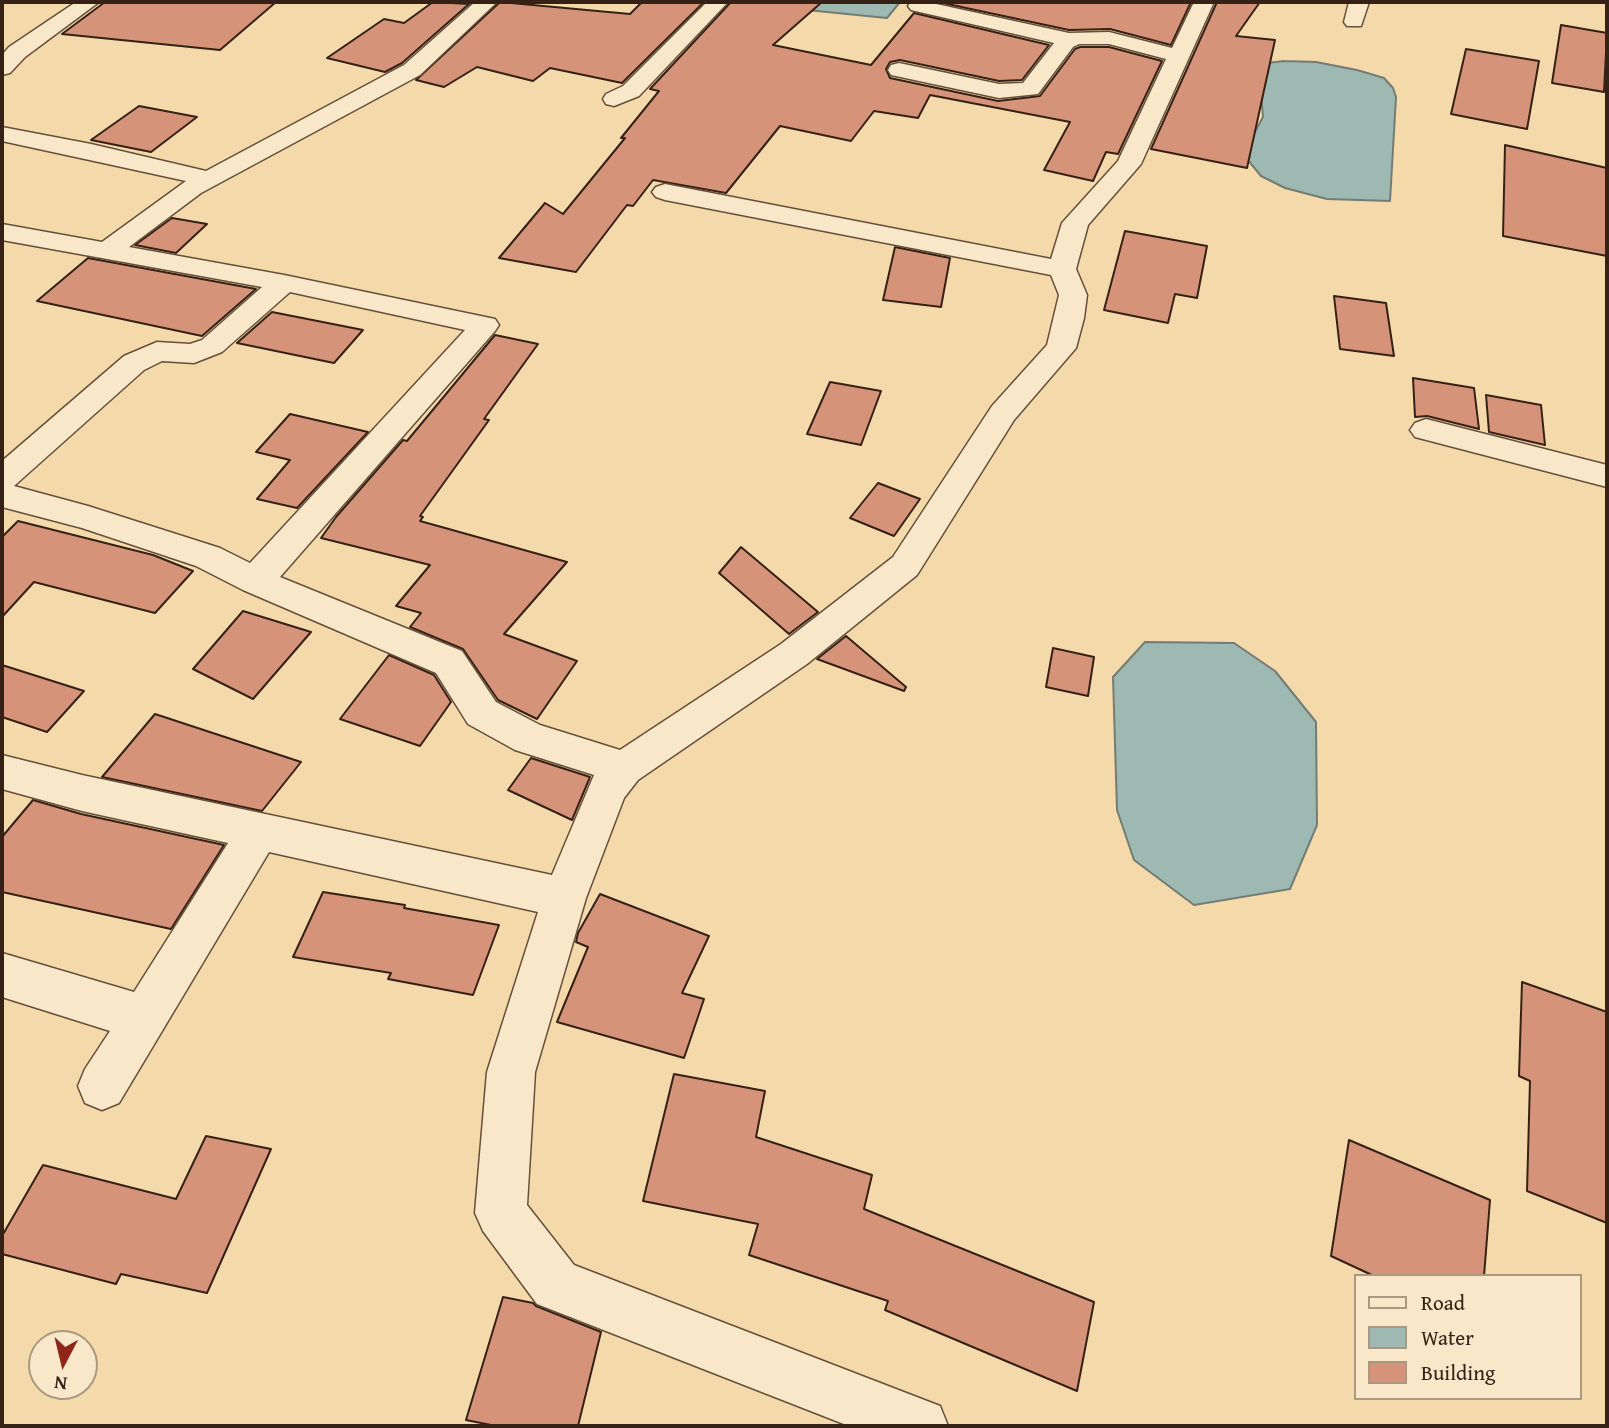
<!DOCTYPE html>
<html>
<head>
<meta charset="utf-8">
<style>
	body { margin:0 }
	#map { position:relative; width:1609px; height:1428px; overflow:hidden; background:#f4daaa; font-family:"Gentium Book Plus",serif }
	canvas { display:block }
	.frame { position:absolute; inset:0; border:4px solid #362116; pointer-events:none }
	.legend { position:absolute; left:1354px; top:1274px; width:228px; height:126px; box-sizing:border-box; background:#f8e7c8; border:2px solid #aa9881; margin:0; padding:9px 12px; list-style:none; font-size:21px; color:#362116 }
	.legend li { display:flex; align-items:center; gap:14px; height:35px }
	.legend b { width:35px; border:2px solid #aa9881 }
	.north { position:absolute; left:28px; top:1330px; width:70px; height:70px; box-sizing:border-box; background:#f8e7c8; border:2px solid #aa9881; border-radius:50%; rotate:187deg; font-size:19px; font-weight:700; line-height:28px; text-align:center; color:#362116 }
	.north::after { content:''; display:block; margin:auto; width:24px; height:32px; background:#8f2418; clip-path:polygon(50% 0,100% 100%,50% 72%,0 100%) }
</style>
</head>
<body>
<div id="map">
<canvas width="1609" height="1428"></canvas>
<div class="frame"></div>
<ul class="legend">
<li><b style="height:9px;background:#f8e7c8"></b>Road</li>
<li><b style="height:19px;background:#9eb9b2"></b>Water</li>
<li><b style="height:19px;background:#d59479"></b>Building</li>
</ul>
<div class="north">N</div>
</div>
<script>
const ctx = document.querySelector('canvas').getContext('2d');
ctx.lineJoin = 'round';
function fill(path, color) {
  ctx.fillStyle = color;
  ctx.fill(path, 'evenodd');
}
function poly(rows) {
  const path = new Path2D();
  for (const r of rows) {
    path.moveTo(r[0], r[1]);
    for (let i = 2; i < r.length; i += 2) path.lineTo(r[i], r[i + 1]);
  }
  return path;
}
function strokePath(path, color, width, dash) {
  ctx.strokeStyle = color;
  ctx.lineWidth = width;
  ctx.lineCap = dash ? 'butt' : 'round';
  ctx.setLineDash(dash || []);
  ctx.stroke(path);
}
const water = poly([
	[760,2,900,2,887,18,757,5,760,2],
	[1284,61,1316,62,1357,70,1384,78,1393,88,1396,97,1390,201,1327,199,1285,188,1261,176,1243,154,1263,117,1261,94,1267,63,1284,61],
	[1145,642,1234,643,1275,671,1316,722,1317,825,1290,889,1194,905,1134,860,1117,810,1113,677,1145,642]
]);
fill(water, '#9eb9b2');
strokePath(water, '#747c74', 2);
const building = poly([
	[105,2,276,2,220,50,62,34,105,2],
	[433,2,469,4,402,63,385,72,327,58,384,19,404,23,433,2],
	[500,2,630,14,642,2,704,2,622,83,550,68,533,81,477,67,444,87,416,80,500,2],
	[731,2,822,2,773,45,871,65,914,13,1049,45,1022,80,999,81,900,60,890,62,886,69,890,78,998,101,1040,96,1075,49,1080,47,1109,47,1162,61,1118,154,1106,152,1093,181,1044,170,1070,122,930,95,918,118,874,111,851,141,780,126,726,193,653,180,633,206,627,205,576,272,499,258,545,203,563,214,625,138,621,138,659,91,650,89,731,2],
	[938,2,1191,2,1171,45,1110,29,1069,30,938,2],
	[1217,2,1260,2,1236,36,1275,40,1247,168,1151,149,1217,2],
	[1561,25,1607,33,1604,92,1552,83,1561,25],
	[1466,49,1539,61,1527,129,1451,114,1466,49],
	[139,106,197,117,151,152,91,140,139,106],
	[1505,145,1607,168,1607,256,1503,236,1505,145],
	[172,218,207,224,176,253,135,245,172,218],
	[1125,231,1207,246,1197,298,1175,294,1168,323,1104,310,1125,231],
	[895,247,950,258,941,307,883,300,895,247],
	[88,258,256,289,202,336,37,301,88,258],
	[1334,296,1386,303,1394,356,1340,349,1334,296],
	[272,312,363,330,334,363,237,343,272,312],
	[495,335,538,344,484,419,489,420,420,516,423,517,420,521,567,562,504,634,577,661,537,719,498,700,463,649,410,627,421,613,396,606,430,565,321,538,336,517,403,440,407,441,495,335],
	[1413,378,1474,388,1479,429,1427,416,1415,417,1413,378],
	[830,382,881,391,861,445,807,434,830,382],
	[1486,395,1541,405,1545,445,1489,432,1486,395],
	[290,414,368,432,297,508,257,499,290,460,256,452,290,414],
	[878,483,920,499,894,536,850,518,878,483],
	[18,521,153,555,193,571,155,613,34,582,2,617,2,537,18,521],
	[741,547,818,612,789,634,719,573,741,547],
	[243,611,311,632,253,699,193,669,243,611],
	[846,636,906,687,904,691,817,659,846,636],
	[1053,648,1094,657,1088,696,1046,687,1053,648],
	[389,655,434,675,451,702,420,746,340,719,389,655],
	[2,665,84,691,47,732,2,717,2,665],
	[155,714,301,762,262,811,102,777,155,714],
	[531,758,590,777,572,820,508,790,531,758],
	[33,800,81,814,224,845,171,929,2,892,2,837,33,800],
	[323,892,405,905,404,908,499,925,473,995,388,979,391,973,293,957,323,892],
	[600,894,709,936,682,993,704,999,684,1058,557,1022,588,947,576,942,578,933,600,894],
	[1522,982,1607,1012,1607,1223,1527,1191,1530,1081,1519,1076,1522,982],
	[674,1074,765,1091,756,1137,872,1175,864,1209,1094,1302,1077,1391,885,1310,888,1301,749,1255,758,1224,643,1201,674,1074],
	[206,1136,271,1149,207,1293,121,1274,116,1284,2,1254,2,1236,43,1165,176,1199,206,1136],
	[1349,1140,1490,1200,1484,1276,1374,1276,1331,1256,1349,1140],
	[503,1297,533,1303,536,1306,601,1332,578,1426,496,1426,466,1420,503,1297]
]);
fill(building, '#d59479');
strokePath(building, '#362116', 2);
const minor = poly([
	[76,2,99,2,25,57,10,73,2,75,2,55,9,47,76,2],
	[475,2,497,2,420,75,201,193,129,247,284,275,495,319,499,325,495,331,280,577,462,651,496,702,540,725,620,750,781,644,893,557,992,406,1047,345,1059,295,1051,275,665,200,656,197,652,192,656,187,665,184,1051,259,1062,223,1118,161,1166,59,1109,44,1079,44,1073,47,1038,94,999,98,891,75,888,70,891,65,899,63,999,84,1023,83,1054,43,911,10,908,6,911,2,927,2,1069,33,1109,32,1172,48,1194,2,1214,2,1141,164,1088,225,1076,269,1087,295,1084,318,1076,348,1014,420,917,575,807,664,638,780,624,798,586,898,535,1072,527,1205,574,1265,940,1406,948,1426,849,1426,537,1304,483,1231,475,1213,487,1072,538,912,269,852,119,1103,102,1110,85,1103,78,1086,85,1069,110,1031,2,997,2,953,134,992,228,843,82,811,2,789,2,755,82,775,552,875,594,775,515,750,468,724,436,673,243,590,196,566,82,528,2,507,2,461,124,356,157,342,190,344,202,340,262,287,2,240,2,224,102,242,186,181,2,141,2,127,91,144,206,171,404,65,475,2],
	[290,292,465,330,250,563,220,548,88,506,14,486,144,370,162,361,194,363,222,352,290,292],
	[707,2,728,2,639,96,614,106,606,104,603,99,606,94,623,86,707,2],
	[1349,2,1369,2,1361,26,1347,26,1344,22,1349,2],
	[1426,419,1607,465,1607,487,1415,437,1410,430,1415,423,1426,419]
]);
strokePath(minor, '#664f3b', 3);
fill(minor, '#f8e7c8');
</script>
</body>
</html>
